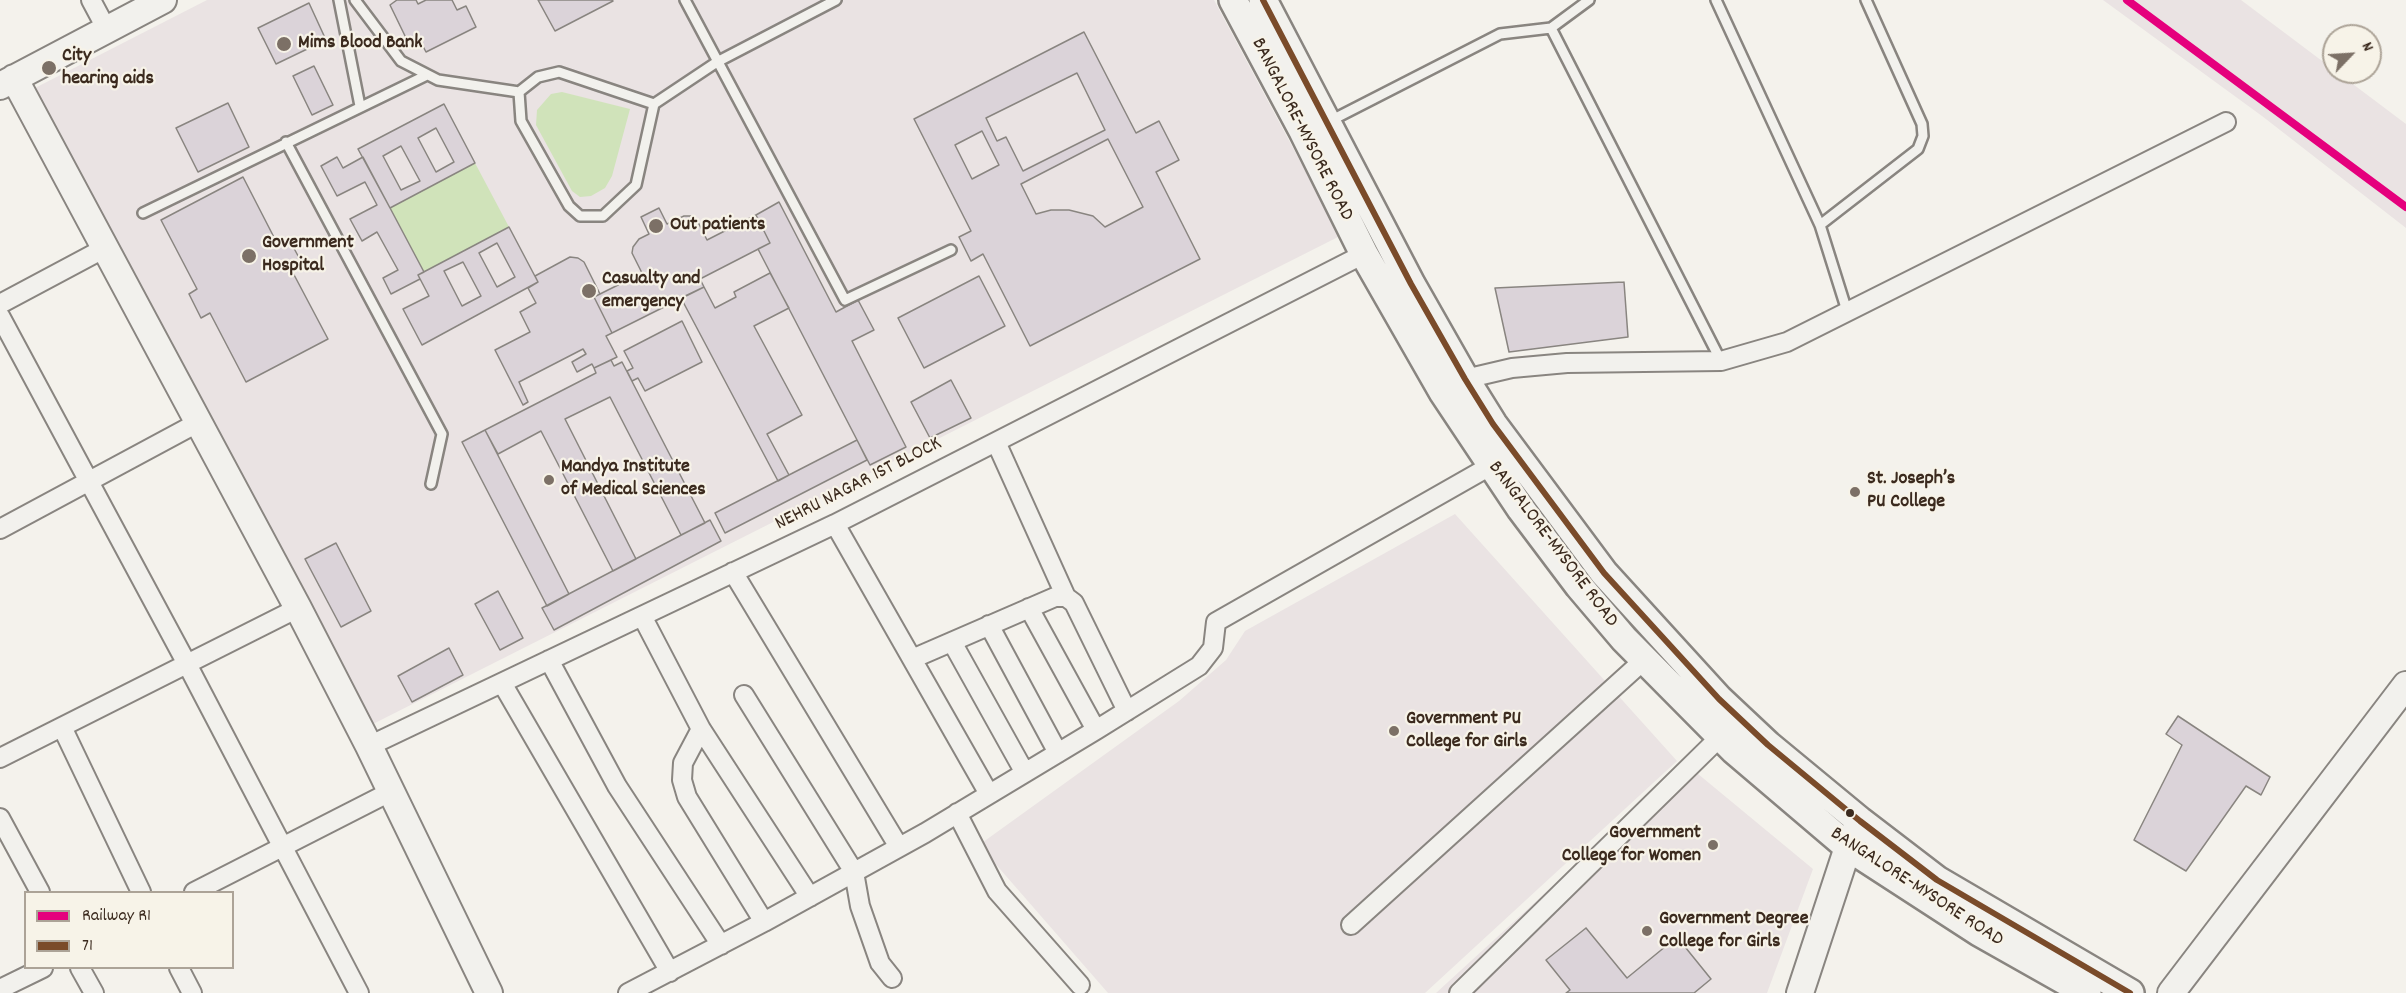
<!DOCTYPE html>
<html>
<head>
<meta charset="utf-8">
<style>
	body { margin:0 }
	#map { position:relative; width:2406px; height:993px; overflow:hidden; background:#f4f2ec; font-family:Dekko,sans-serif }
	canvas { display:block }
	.legend { position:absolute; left:24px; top:891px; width:210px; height:78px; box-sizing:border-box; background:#f7f3e8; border:2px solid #aca397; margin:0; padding:8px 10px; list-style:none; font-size:18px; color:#3b2a1e }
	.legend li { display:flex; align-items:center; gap:12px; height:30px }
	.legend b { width:30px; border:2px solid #aca397 }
	.north { position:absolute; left:2322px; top:24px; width:60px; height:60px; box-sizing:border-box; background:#f7f3e8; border:2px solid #aca397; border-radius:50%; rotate:65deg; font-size:16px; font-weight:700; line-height:24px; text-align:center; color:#3b2a1e }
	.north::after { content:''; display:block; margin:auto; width:21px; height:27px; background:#7c7066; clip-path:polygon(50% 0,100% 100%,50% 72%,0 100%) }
</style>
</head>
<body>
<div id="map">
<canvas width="2406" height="993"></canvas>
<ul class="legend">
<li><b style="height:8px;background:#e5007d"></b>Railway R1</li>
<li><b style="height:8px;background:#7a4b2a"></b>71</li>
</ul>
<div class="north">N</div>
</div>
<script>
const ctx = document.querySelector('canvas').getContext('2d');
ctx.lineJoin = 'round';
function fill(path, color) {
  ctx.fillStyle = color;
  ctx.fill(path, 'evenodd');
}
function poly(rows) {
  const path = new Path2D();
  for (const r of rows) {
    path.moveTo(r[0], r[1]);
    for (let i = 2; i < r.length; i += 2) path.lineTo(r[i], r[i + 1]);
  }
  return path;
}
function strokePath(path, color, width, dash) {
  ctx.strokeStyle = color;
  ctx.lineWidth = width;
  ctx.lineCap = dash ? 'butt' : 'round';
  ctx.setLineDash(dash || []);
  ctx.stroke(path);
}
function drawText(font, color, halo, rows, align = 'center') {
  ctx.font = font + ' Dekko,sans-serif';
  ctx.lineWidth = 4.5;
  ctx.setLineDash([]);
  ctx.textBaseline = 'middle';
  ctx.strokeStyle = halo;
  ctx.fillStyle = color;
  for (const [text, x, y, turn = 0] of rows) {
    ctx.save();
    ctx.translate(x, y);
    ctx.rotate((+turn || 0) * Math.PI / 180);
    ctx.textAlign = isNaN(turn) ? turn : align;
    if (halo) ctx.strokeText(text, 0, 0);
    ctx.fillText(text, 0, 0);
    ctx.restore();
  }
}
fill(poly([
	[207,0,1214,0,1340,236,371,725,35,88],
	[2103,0,2241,0,2406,124,2406,228,2262,116],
	[1455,514,1677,761,1425,993,1108,993,979,845,1179,701,1226,660,1245,631],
	[1686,764,1813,869,1767,993,1436,993]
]), '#eae3e3');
fill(poly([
	[562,92,630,109,612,176,605,188,591,196,580,197,572,191,536,125,537,110,551,94],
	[475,163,509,227,424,272,390,208]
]), '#d0e3ba');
const building = poly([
	[397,0,416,0,418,4,426,0,452,0,457,10,466,6,476,27,426,52,417,35,407,40,390,5,397,0],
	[538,0,612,0,613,1,555,31,538,0],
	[309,3,326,40,276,64,258,28,309,3],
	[1084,32,1136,133,1159,121,1179,160,1156,172,1200,259,1030,346,983,254,971,261,959,237,971,231,914,119,1084,32],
	[1077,73,1105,130,1023,171,1006,137,997,141,986,118,1077,73],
	[982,131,999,165,972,179,955,145,982,131],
	[1108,139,1143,207,1105,227,1093,216,1069,210,1051,210,1036,214,1021,184,1108,139],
	[314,66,333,105,312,115,293,76,314,66],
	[228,103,249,147,198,172,176,128,228,103],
	[444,104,475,163,390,208,358,149,444,104],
	[436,128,454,162,436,172,418,138,436,128],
	[401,146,420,181,401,190,383,156,401,146],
	[337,157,343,168,363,157,424,272,418,275,420,279,391,294,383,278,398,270,377,232,362,241,350,219,377,205,365,182,337,196,321,166,337,157],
	[243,177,279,247,290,241,303,265,292,271,328,339,246,382,210,313,201,318,189,294,197,289,161,220,243,177],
	[779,202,836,312,858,300,874,330,852,341,906,447,870,465,758,249,770,243,756,215,779,202],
	[659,208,667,224,684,216,692,216,697,220,707,240,756,215,770,243,700,279,704,287,612,333,594,297,642,273,632,253,633,247,639,239,649,234,641,217,659,208],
	[509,227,538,282,422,345,403,309,429,296,418,275,509,227],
	[497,243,515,277,497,287,479,253,497,243],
	[463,262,481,296,462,306,444,271,463,262],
	[570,257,578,258,584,262,600,294,594,297,612,333,606,336,617,357,594,368,592,364,577,372,572,362,586,354,583,349,519,382,528,402,523,405,495,350,530,332,520,312,536,303,528,288,538,282,535,276,570,257],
	[770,273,789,308,754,326,802,415,767,434,789,475,778,481,681,298,704,287,715,308,736,297,734,292,770,273],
	[979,276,1005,326,924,368,898,318,979,276],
	[1624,282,1628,337,1509,352,1495,288,1624,282],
	[682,321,702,362,645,391,638,378,632,381,627,371,633,368,624,351,682,321],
	[611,360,614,366,622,362,705,523,681,535,610,397,565,419,636,559,613,571,541,431,498,454,485,430,596,373,594,368,611,360],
	[951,380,971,418,930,438,911,402,951,380],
	[485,430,569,594,547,606,462,442,485,430],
	[857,440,867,460,725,533,715,513,857,440],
	[710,520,721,541,554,630,542,608,710,520],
	[336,543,371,611,341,627,305,559,336,543],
	[498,591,523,638,500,650,475,604,498,591],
	[449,648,463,675,412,702,398,676,449,648],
	[2178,716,2270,777,2261,795,2246,786,2186,871,2134,840,2182,745,2166,734,2178,716],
	[1586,928,1627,978,1677,937,1711,979,1694,993,1566,993,1570,990,1546,960,1586,928]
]);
fill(building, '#dbd3d9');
strokePath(building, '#898580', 1.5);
const lane = poly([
	[339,0,360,106],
	[355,0,401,61,438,80,519,92],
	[685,0,845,300,951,250],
	[1716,0,1820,225,1847,311],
	[1551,28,1589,0],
	[654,104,559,72,538,77,519,92,521,121,569,206,580,216,603,216,636,185,654,104,717,62,836,0],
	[1328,122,1500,34,1551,28,1721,361],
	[286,142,442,434,431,484],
	[143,213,427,75],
	[1820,225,1918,149,1923,136,1922,124,1866,0]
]);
const street = poly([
	[91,0,107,30],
	[0,304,105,248],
	[0,316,187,664,359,993],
	[1465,379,1512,368,1567,363,1721,361,1787,342,2226,122],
	[996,442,1066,597],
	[835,524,989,794],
	[0,529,199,422],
	[733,572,899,847],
	[1029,608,1096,730],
	[642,616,701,729,810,897],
	[989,625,1058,753],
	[952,642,1025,773],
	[912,659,1055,597,1066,597,1074,603,1127,711],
	[549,660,617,786,721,945],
	[502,683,670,972],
	[744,695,854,872,860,906,880,963,892,978],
	[62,727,141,892],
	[701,729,683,763,682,780,687,797,764,922],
	[369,746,835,524,1364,254],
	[0,758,298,608],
	[957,813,997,891,1080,985],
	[0,818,40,892],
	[194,892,390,792],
	[1351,925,1644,660],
	[80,968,94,993],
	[179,968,192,993],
	[0,989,43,968],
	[628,993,764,922,925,833,1096,730,1199,666,1213,648,1216,622,1492,465],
	[1459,993,1720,737]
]);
const secondary = poly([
	[14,78,298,608,369,746,489,993],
	[0,86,163,0],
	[1800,993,1848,847,1860,821],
	[2171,993,2406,685]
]);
const primary = poly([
	[1233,0,1303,131,1364,254,1443,392,1521,509,1579,586,1624,639,1734,750,1848,847,1979,932,2087,993],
	[1263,0,1411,284,1465,379,1493,424,1604,573,1719,699,1768,745,1860,821,1937,880,2130,993]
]);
strokePath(lane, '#898580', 14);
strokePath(street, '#898580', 22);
strokePath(secondary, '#898580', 30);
strokePath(primary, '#898580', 32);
strokePath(lane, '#f2f1ed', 9);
strokePath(street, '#f2f1ed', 18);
strokePath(secondary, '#f2f1ed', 26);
strokePath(primary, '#f2f1ed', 27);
strokePath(poly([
	[1263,0,1411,284,1465,379,1493,424,1604,573,1719,699,1768,745,1860,821,1937,880,2130,993]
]), '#7a4b2a', 6);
strokePath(poly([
	[2127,0,2406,207]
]), '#e5007d', 8);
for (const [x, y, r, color] of [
	[284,44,8,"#7c7066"],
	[49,68,8,"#7c7066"],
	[656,226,8,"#7c7066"],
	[249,256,8,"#7c7066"],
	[589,291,8,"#7c7066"],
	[549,480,6,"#7c7066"],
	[1855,492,6,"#7c7066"],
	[1394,731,6,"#7c7066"],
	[1850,813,5,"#3b2a1e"],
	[1713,845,6,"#7c7066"],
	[1647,931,6,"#7c7066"]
]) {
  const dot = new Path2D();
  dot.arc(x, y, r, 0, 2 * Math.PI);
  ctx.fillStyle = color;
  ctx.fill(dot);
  strokePath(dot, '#f7f3e8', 2);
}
drawText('bold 20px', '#3b2a1e', '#f7f3e8', [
	["Mims Blood Bank",298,44],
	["City",62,57],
	["hearing aids",62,80],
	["Out patients",670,226],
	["Government",262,244],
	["Hospital",262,267],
	["Casualty and",602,280],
	["emergency",602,303],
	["Mandya Institute",561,468],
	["of Medical Sciences",561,491],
	["St. Joseph’s",1867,480],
	["PU College",1867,503],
	["Government PU",1406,720],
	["College for Girls",1406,743],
	["Government",1701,834,"right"],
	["College for Women",1701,857,"right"],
	["Government Degree",1659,920],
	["College for Girls",1659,943]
], 'left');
drawText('20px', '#3b2a1e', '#f7f3e8', [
	["BANGALORE-MYSORE ROAD",1301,130,63],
	["NEHRU NAGAR 1ST BLOCK",859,485,-27],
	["BANGALORE-MYSORE ROAD",1552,545,53],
	["BANGALORE-MYSORE ROAD",1916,888,33]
]);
</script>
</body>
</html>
